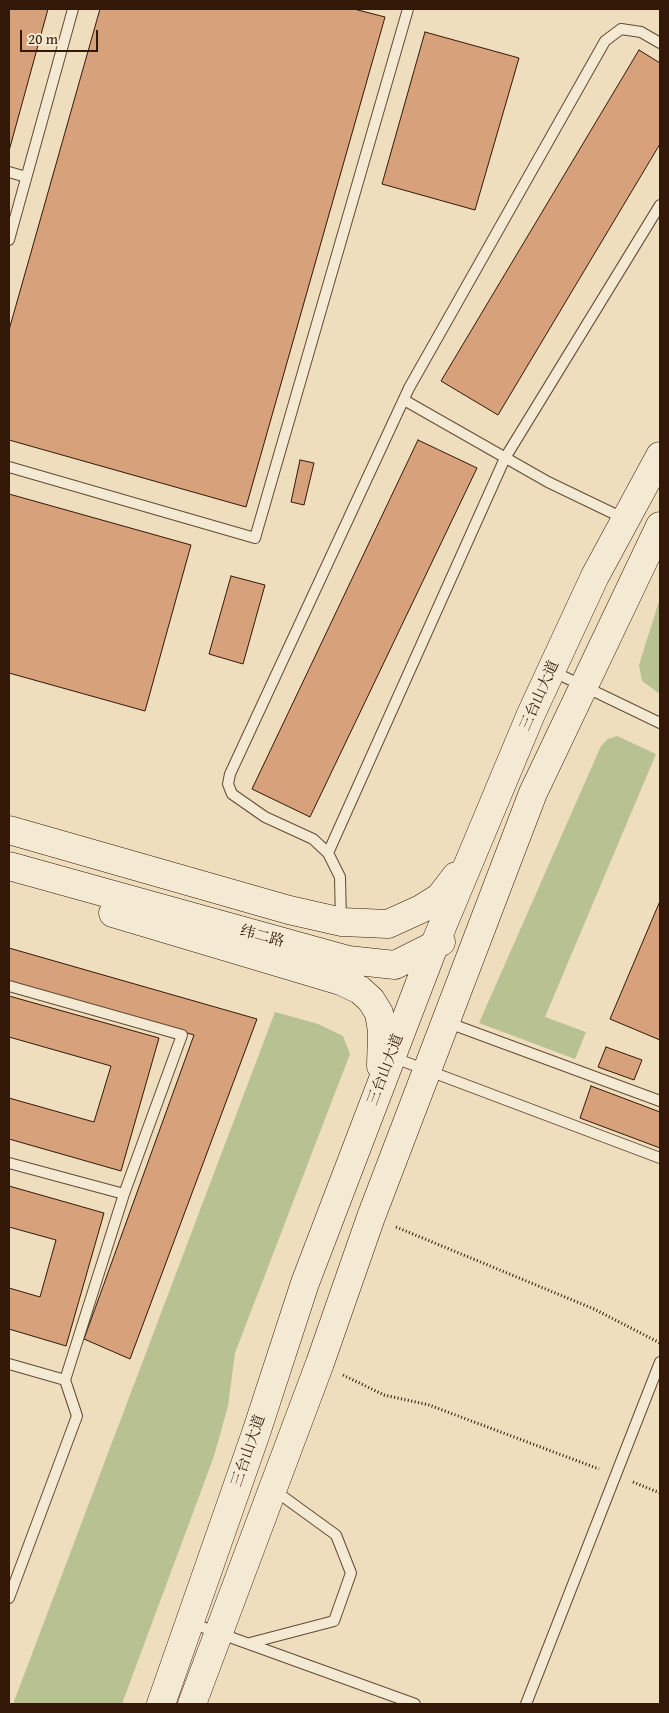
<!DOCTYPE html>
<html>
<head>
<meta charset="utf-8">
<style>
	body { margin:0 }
	#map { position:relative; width:669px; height:1713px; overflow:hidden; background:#eedebd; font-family:"Gentium Book Plus",serif }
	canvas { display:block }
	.frame { position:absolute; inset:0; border:10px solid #331707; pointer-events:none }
	.scale { position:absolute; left:20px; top:30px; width:78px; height:22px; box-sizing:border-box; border:2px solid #331707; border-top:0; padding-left:6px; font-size:15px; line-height:18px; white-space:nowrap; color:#331707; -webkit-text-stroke:4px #f4ead4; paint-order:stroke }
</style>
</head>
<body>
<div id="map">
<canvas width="669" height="1713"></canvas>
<div class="frame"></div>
<div class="scale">20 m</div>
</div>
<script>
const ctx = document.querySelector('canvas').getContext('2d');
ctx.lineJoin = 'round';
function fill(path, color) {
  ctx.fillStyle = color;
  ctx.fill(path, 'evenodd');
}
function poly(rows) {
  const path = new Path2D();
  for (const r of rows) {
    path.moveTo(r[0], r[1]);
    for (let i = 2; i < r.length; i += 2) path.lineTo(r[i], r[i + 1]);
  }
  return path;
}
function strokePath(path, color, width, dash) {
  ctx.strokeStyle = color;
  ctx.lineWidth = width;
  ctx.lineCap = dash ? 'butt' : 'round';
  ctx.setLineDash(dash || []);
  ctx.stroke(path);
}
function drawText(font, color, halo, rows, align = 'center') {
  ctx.font = font + ' "Gentium Book Plus","Noto Serif SC",serif';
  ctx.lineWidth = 5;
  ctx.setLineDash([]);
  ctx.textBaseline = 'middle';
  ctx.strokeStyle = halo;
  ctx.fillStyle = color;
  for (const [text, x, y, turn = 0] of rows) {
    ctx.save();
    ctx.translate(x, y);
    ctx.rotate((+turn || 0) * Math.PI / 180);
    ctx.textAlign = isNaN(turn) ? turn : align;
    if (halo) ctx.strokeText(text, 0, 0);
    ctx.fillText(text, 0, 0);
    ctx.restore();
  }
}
fill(poly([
	[660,598,660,694,642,681,639,665],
	[617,736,656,754,545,1017,586,1032,575,1059,479,1023,601,746,608,739],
	[275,1012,318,1024,343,1036,350,1054,235,1353,228,1406,214,1456,122,1704,13,1704]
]), '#b8c192');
const building = poly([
	[9,9,48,9,9,151,9,9],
	[100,9,354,9,385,17,246,507,9,440,9,330,100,9],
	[425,32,519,58,475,210,382,184,425,32],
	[639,50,660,63,660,144,498,415,441,381,639,50],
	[418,440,477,468,310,817,252,789,418,440],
	[300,460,314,463,304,505,291,502,300,460],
	[9,494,191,545,145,711,9,673,9,494],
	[231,576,265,585,243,664,209,654,231,576],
	[660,901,660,1040,610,1019,660,901],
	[9,948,257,1019,130,1359,84,1339,194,1035,9,982,9,948],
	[9,996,159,1038,121,1171,9,1139,9,1098,94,1122,111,1066,9,1037,9,996],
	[606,1047,642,1060,634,1080,598,1067,606,1047],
	[591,1086,660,1112,660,1148,580,1118,591,1086],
	[9,1186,104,1213,66,1346,9,1329,9,1288,40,1297,56,1240,9,1227,9,1186]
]);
fill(building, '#d7a17c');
strokePath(building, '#331707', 1);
const lane = poly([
	[9,172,26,177],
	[9,240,73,9],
	[404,400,548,482,625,519],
	[9,467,255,538,408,9],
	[552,671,660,723],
	[328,853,505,458,660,205],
	[341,921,340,877,328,853,313,839,265,817,232,794,228,784,230,774,409,388,605,41,621,29,641,32,660,43],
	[9,986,182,1035,124,1194,65,1380,77,1416,9,1598],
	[446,1022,660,1101],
	[392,1057,660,1158],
	[9,1163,124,1194],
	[9,1364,65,1380],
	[191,1623,415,1704],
	[250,1643,334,1621,351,1573,336,1535,274,1490],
	[526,1704,660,1362]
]);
const secondary = poly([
	[9,830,289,910,342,922,388,924,421,909,440,897,456,876],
	[9,866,348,960,395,965,441,942],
	[113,913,341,981,360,990,371,1000,379,1013,382,1031,381,1066],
	[161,1704,256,1433,305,1283,434,946,531,714,595,576,660,456],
	[192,1704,320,1363,371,1217,533,793,660,526]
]);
strokePath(lane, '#624934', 12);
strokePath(secondary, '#331707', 29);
strokePath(poly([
	[396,1227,594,1309,660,1343],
	[343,1375,384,1395,429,1405,599,1469],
	[633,1482,660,1493]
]), '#331707', 3, [1, 2.5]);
strokePath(lane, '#f4ead4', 10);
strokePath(secondary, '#f4ead4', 28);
drawText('15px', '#331707', '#f4ead4', [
	["三台山大道",540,696,-66],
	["纬二路",262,937,15],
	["三台山大道",386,1070,-69],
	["三台山大道",249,1451,-71]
]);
</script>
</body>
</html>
